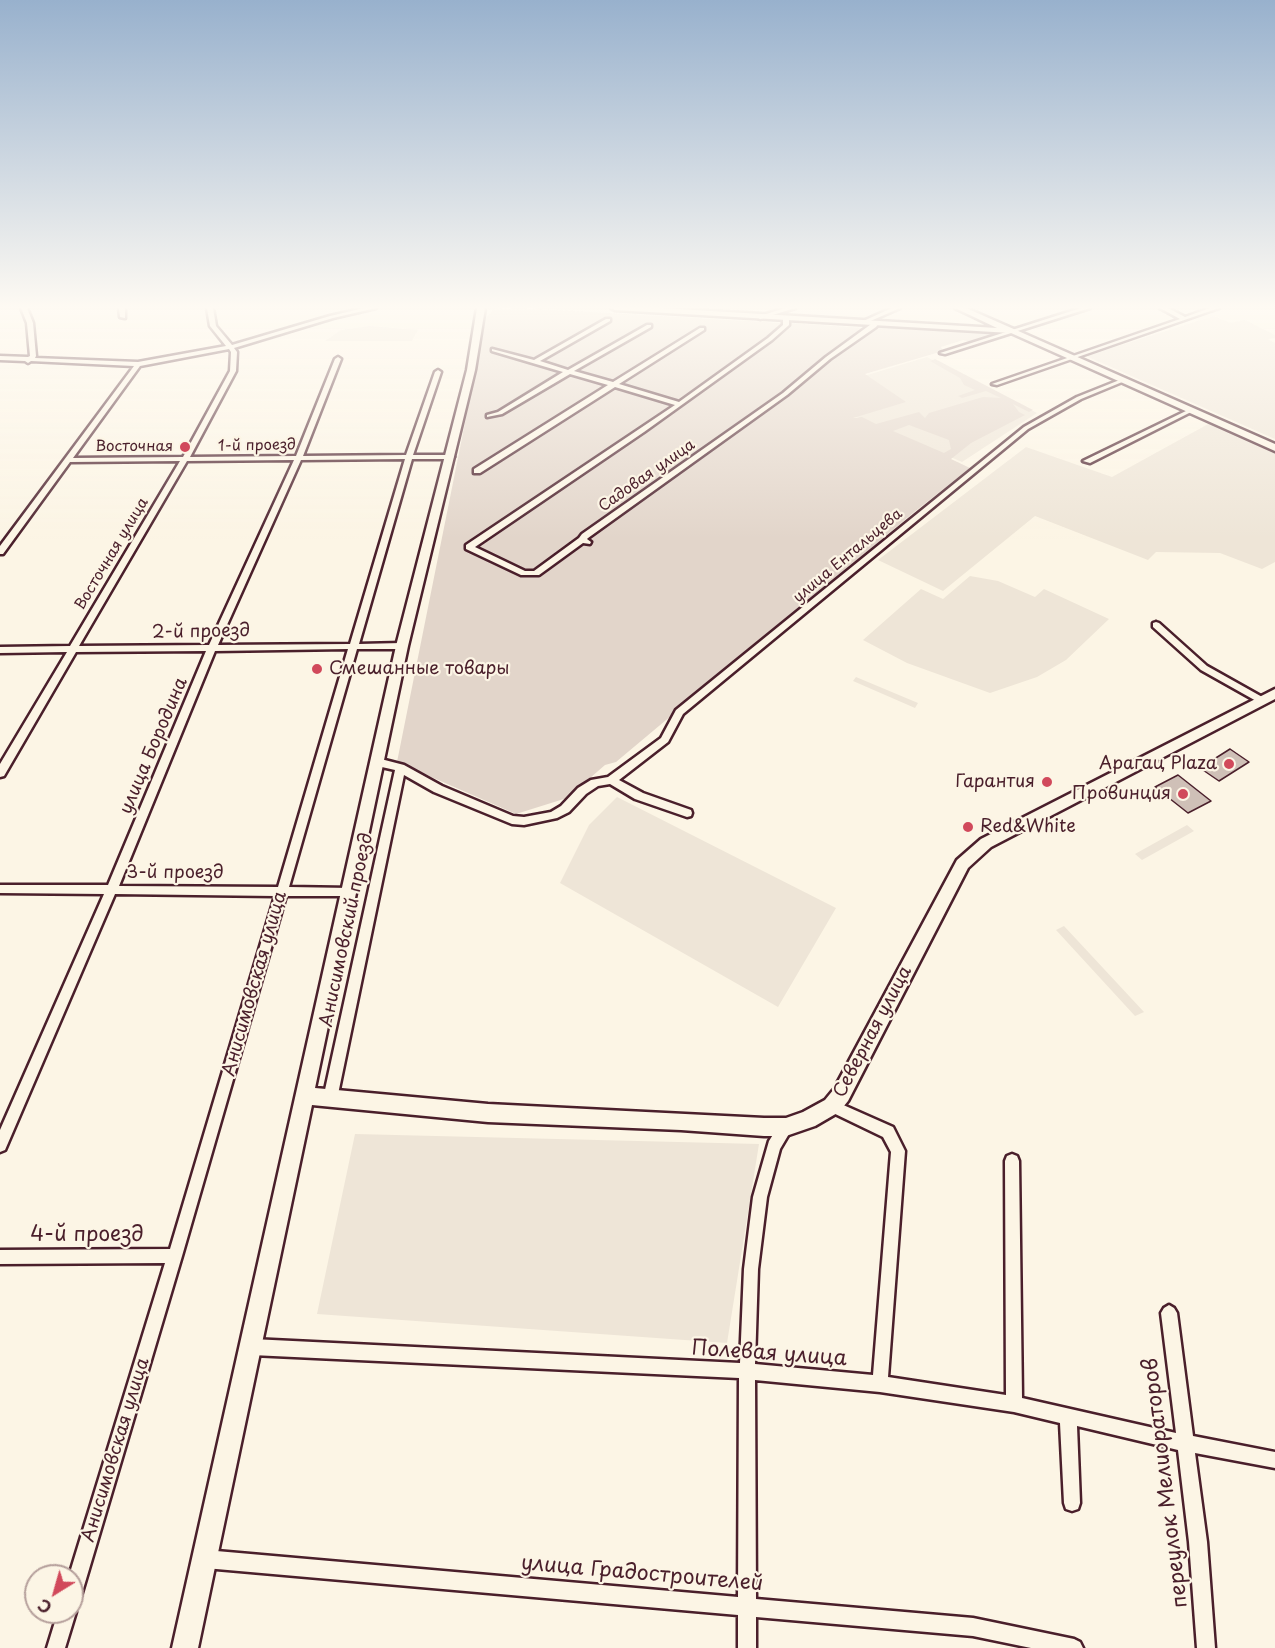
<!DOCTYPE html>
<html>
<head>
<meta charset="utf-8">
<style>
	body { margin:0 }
	#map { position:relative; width:1275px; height:1648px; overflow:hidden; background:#fcf5e5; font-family:"Playpen Sans",sans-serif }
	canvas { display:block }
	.north { position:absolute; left:24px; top:1564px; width:60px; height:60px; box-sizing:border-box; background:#fcf5e5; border:2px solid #b59f9b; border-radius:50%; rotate:217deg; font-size:16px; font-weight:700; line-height:24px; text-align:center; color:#4a1f2b }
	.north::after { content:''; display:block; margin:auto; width:21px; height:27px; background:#d1495b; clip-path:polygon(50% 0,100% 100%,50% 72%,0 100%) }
</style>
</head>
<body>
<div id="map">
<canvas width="1275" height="1648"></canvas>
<div class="north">С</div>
</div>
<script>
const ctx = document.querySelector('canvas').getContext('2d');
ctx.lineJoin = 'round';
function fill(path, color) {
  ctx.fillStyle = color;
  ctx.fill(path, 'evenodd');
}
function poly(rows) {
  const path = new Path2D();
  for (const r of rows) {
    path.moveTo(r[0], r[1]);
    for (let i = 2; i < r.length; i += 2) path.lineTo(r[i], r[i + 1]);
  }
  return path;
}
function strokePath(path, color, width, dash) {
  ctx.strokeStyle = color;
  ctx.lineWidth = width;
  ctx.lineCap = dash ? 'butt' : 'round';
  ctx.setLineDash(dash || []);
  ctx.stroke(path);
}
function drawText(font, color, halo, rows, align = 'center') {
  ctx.font = font + ' "Playpen Sans",sans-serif';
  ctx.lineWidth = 4.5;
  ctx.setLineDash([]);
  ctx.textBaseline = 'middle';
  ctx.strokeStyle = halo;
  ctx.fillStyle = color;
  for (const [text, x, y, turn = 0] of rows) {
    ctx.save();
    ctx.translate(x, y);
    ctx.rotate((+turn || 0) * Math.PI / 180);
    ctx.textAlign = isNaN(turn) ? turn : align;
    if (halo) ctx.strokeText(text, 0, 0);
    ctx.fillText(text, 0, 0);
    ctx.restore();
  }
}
fill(poly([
	[1214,316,1230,323,1245,320,1275,335,1275,338,1268,339,1275,343,1275,439,1086,356],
	[370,326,418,330,412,341,325,341,341,330],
	[927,357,1037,413,962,462,804,394],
	[1210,423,1275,453,1275,562,1262,569,1220,553,1156,552,1148,560,1035,516,943,591,878,560,1026,447,1112,477],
	[970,576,998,581,1035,597,1044,589,1109,619,1066,660,1037,677,990,693,907,663,863,640,921,589,943,599],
	[856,677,918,703,915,708,853,681],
	[617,797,836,908,778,1007,560,883,589,825],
	[1187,825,1194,831,1142,860,1135,854],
	[1064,926,1144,1012,1135,1016,1056,930],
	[355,1134,759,1144,727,1343,317,1314]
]), '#eee5d7');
fill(poly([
	[521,308,783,323,784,326,788,326,789,323,865,328,884,325,963,329,995,334,972,342,963,340,941,347,943,351,865,374,906,402,853,418,862,417,876,424,919,412,925,418,929,413,983,397,1001,398,986,391,962,398,958,396,975,390,964,385,960,378,930,361,935,359,1033,410,1029,412,1013,404,1019,412,1025,415,971,443,951,459,970,468,913,513,616,762,605,765,567,798,516,814,397,762,486,318,494,309],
	[909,425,949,440,951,449,944,453,893,431]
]), '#e2d5ca');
const building = poly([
	[1230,749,1249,762,1219,781,1200,768,1230,749],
	[1178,775,1211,801,1188,813,1155,787,1178,775]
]);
fill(building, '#cfc0b7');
strokePath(building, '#4a1f2b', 1.5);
const street = poly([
	[21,308,27,308,33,323,36,356,35,358,138,362,226,346,210,326,207,308,213,308,216,326,232,345,330,316,364,308,376,308,333,318,234,348,237,352,236,371,190,457,296,456,335,359,338,357,341,359,303,456,406,455,435,372,438,370,441,372,413,455,450,455,454,457,450,459,412,459,359,644,402,643,406,646,402,649,357,649,289,887,350,888,354,889,356,892,354,895,350,896,286,896,182,1256,81,1596,78,1602,72,1605,72,1576,69,1576,165,1263,0,1264,0,1250,170,1249,275,896,115,894,5,1150,0,1152,0,1130,104,894,0,893,0,885,108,885,206,651,76,652,4,776,0,777,0,764,67,652,0,653,0,647,70,646,180,461,70,462,3,554,0,554,0,546,134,366,31,361,28,363,25,361,0,360,0,356,28,357,30,356,27,323,21,308],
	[229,349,231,352,230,371,183,457,73,458,140,366,229,349],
	[405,459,350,644,218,645,301,460,405,459],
	[294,460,209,645,79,646,187,461,294,460],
	[348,649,278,887,119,886,215,651,348,649],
	[119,308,125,308,125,318,120,317,119,308],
	[785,308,795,308,760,319,757,317,785,308],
	[892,308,900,308,866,323,861,322,892,308],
	[1081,308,1090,308,945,354,940,353,1081,308],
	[1160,308,1168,308,1185,317,1210,308,1219,308,997,385,992,384,1180,319,1160,308],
	[786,316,789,318,789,325,772,340,644,432,475,547,525,571,534,571,579,538,582,534,783,393,826,357,874,322,879,323,876,327,830,359,787,395,588,538,587,539,591,542,590,544,583,543,539,575,521,575,466,549,466,545,675,405,615,387,480,473,474,473,474,469,608,385,570,374,502,414,487,417,487,415,498,412,563,372,492,351,492,349,534,360,606,319,610,319,610,321,540,361,568,370,647,325,651,325,651,327,574,371,613,382,700,328,704,328,704,330,619,384,679,402,768,338,783,325,783,318,786,316],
	[1122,379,1127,380,1081,399,1028,429,683,714,668,742,619,780,643,793,691,810,692,813,691,816,687,817,635,799,610,784,598,786,586,794,569,812,557,818,524,825,512,824,434,792,404,775,337,1099,335,1103,330,1105,325,1103,323,1099,395,770,373,765,372,762,373,759,377,758,404,765,442,786,513,816,524,817,551,812,561,806,578,788,591,780,608,777,661,738,676,710,1024,427,1077,397,1122,379],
	[1188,410,1193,411,1090,463,1083,461,1188,410],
	[1156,622,1159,623,1207,666,1264,698,1266,700,1264,702,1258,702,1201,670,1153,627,1153,623,1156,622],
	[832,1100,893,1127,905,1151,888,1377,1006,1395,1005,1161,1007,1156,1012,1154,1017,1156,1019,1161,1022,1398,1176,1433,1161,1313,1164,1308,1169,1305,1174,1308,1177,1313,1193,1436,1275,1452,1275,1468,1195,1453,1207,1542,1215,1648,1197,1648,1189,1542,1178,1450,1077,1426,1080,1503,1078,1509,1072,1511,1066,1509,1064,1503,1060,1423,1014,1412,880,1392,755,1380,756,1599,973,1618,1074,1639,1080,1642,1083,1648,1031,1648,973,1636,756,1617,756,1648,738,1648,738,1615,205,1568,199,1565,196,1559,199,1553,205,1550,738,1597,739,1378,252,1355,247,1352,244,1347,247,1342,252,1339,740,1363,744,1269,753,1197,769,1141,781,1122,786,1121,791,1122,793,1127,780,1149,767,1197,758,1269,755,1364,873,1375,891,1152,883,1137,827,1110,825,1106,827,1102,832,1100],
	[72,1605,76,1612,65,1648,47,1648,58,1612,72,1612,72,1605]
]);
const secondary = poly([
	[477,308,485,308,475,370,408,646,315,1088,488,1104,764,1118,786,1118,803,1112,825,1100,834,1089,957,860,981,839,1275,689,1275,699,991,847,968,868,848,1101,839,1112,815,1126,786,1136,764,1136,681,1130,488,1122,312,1105,198,1648,172,1648,396,646,467,370,477,308],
	[611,308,661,308,997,328,955,308,966,308,1275,444,1275,451,1011,333,615,310,611,308]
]);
strokePath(street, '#4a1f2b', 5);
strokePath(secondary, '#4a1f2b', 5);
fill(street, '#fcf5e5');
fill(secondary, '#fcf5e5');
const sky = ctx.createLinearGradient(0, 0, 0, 539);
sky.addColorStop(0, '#98b1cd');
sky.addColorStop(0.57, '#fefaf3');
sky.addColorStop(1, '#fefaf300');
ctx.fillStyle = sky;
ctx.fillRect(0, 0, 1275, 539);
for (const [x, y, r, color] of [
	[185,447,6,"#d1495b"],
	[317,669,6,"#d1495b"],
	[1229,764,6,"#d1495b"],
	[1047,782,6,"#d1495b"],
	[1183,794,6,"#d1495b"],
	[968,827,6,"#d1495b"]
]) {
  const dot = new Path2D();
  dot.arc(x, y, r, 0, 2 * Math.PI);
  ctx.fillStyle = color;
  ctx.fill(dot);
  strokePath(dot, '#fcf5e5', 2);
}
drawText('15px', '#4a1f2b', '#fcf5e5', [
	["1-й проезд",257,446,-1],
	["Садовая улица",647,476,-35],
	["Восточная улица",112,554,-59],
	["улица Ентальцева",848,556,-40]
]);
drawText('15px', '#4a1f2b', '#fcf5e5', [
	["Восточная",173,447]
], 'right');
drawText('18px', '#4a1f2b', '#fcf5e5', [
	["2-й проезд",201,632,-1],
	["улица Бородина",154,746,-67],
	["3-й проезд",175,873],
	["Анисимовский проезд",347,930,-78],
	["Анисимовская улица",255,984,-74],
	["Северная улица",873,1032,-62],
	["Анисимовская улица",116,1450,-73]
]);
drawText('18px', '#4a1f2b', '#fcf5e5', [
	["Смешанные товары",329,669,"left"],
	["Арагац Plaza",1217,764],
	["Гарантия",1035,782],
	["Провинция",1171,794],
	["Red&White",980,827,"left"]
], 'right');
drawText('21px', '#4a1f2b', '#fcf5e5', [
	["4-й проезд",87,1235],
	["Полевая улица",769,1354,4],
	["переулок Мелиораторов",1166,1483,-97],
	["улица Градостроителей",642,1574,5]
]);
</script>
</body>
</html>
